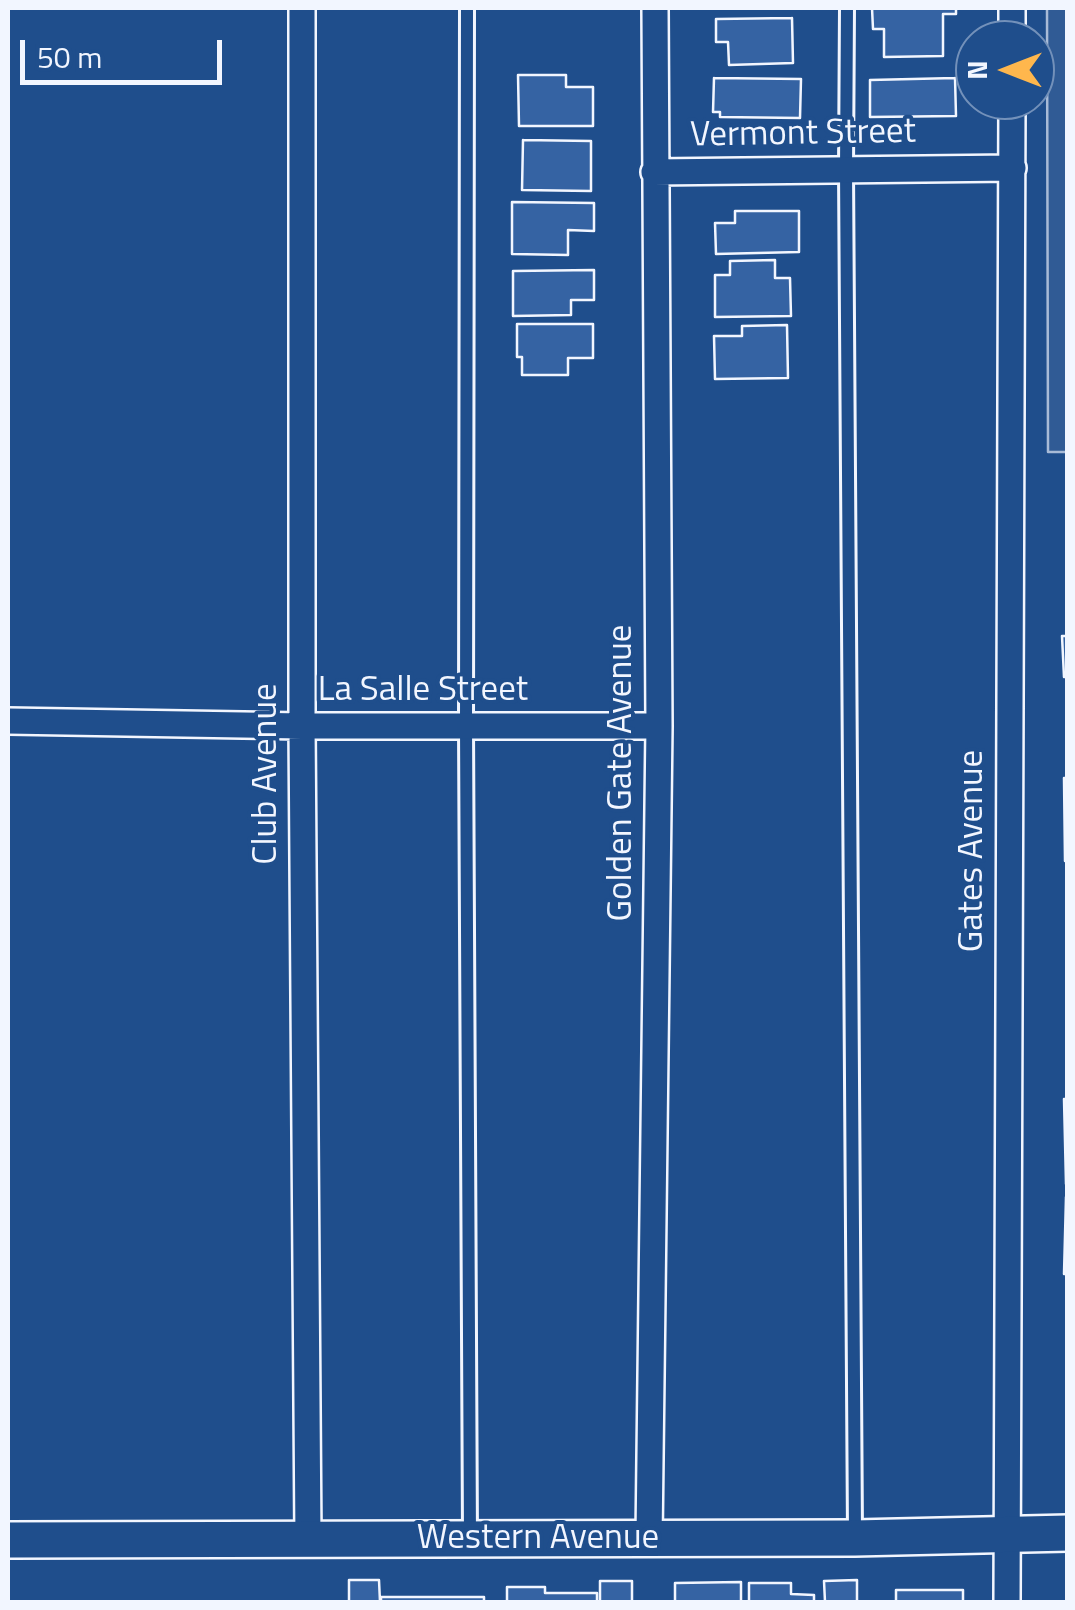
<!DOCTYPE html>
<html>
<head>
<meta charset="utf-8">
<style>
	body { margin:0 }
	#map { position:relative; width:1075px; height:1610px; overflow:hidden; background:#1f4e8c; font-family:"Titillium Web",sans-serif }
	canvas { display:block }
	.frame { position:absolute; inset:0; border:10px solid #f2f6ff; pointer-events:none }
	.north { position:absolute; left:955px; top:20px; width:100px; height:100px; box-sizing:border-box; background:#1f4e8c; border:2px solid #7391ba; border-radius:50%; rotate:270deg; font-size:28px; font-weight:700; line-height:40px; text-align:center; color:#f2f6ff }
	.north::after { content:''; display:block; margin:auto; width:35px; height:45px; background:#ffb74d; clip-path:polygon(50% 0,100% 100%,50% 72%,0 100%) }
	.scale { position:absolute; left:20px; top:40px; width:202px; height:45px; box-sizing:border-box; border:5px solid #f2f6ff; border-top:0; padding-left:12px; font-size:30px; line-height:35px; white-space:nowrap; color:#f2f6ff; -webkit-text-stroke:8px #1f4e8c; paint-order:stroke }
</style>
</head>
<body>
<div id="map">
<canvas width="1075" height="1610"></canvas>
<div class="frame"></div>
<div class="north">N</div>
<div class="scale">50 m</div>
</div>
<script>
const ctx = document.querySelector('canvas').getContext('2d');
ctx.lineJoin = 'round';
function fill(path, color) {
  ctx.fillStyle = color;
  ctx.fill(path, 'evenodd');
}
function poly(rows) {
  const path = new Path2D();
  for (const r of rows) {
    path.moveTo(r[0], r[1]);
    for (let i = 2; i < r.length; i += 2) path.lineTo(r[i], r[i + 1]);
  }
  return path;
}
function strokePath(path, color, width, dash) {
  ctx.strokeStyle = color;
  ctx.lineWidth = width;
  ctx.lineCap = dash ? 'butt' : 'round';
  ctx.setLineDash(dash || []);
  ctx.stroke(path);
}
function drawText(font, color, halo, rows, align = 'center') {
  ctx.font = font + ' "Titillium Web",sans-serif';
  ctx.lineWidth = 8;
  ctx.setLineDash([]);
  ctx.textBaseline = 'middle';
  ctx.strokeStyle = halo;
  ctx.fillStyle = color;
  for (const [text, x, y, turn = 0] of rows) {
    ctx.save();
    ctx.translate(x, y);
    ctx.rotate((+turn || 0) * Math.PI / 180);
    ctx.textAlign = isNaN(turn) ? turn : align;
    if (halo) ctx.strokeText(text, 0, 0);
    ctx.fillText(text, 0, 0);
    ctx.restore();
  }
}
const parking = poly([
	[1047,8,1068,8,1067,452,1048,452,1047,8]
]);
fill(parking, '#305b95');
strokePath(parking, '#a8bbd7', 2.5);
const building = poly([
	[872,8,956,8,956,14,943,14,943,56,884,57,884,29,873,29,872,8],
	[792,18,793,63,729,65,728,42,716,42,716,19,792,18],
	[518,75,566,75,566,87,593,87,593,126,519,126,518,75],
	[714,78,801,79,800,118,720,117,720,112,713,112,714,78],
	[955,78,956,116,870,117,870,80,955,78],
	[523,140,591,141,591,191,522,190,523,140],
	[512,202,594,203,594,231,568,230,568,255,512,254,512,202],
	[735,211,799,211,799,252,716,254,715,223,735,223,735,211],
	[775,260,775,278,790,278,791,316,715,317,715,275,730,275,730,261,775,260],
	[594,270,594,300,571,300,571,315,513,316,513,271,594,270],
	[517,324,593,324,593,358,568,358,568,375,522,375,522,357,517,357,517,324],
	[787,325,788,378,715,379,714,336,742,336,742,326,787,325],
	[1062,636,1068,636,1068,677,1064,677,1062,636],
	[1064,778,1068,778,1068,861,1065,861,1064,778],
	[1064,1099,1068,1099,1068,1184,1066,1184,1064,1099],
	[1066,1197,1068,1197,1068,1274,1064,1274,1066,1197],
	[349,1580,379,1580,380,1602,349,1602,349,1580],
	[857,1580,857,1602,825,1602,824,1581,857,1580],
	[600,1581,632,1581,632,1602,600,1602,600,1581],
	[741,1582,741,1602,675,1602,675,1583,741,1582],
	[749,1583,791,1583,791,1594,814,1595,814,1602,749,1602,749,1583],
	[507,1587,545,1587,545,1593,597,1593,597,1602,507,1602,507,1587],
	[896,1590,963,1590,963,1602,896,1602,896,1590],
	[381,1597,484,1597,484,1602,381,1602,381,1597]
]);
fill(building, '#3563a3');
strokePath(building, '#f2f6ff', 2.5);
const lane = poly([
	[467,8,466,726,470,1537],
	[847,8,846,170,855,1535]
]);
const street = poly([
	[302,8,302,726,308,1540],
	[1012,8,1012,40],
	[654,172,1013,168],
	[8,721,302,726,659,726],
	[649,1539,659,726,655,8],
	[1007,1602,1012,100]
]);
const secondary = poly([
	[8,1540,855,1538,1068,1533]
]);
strokePath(lane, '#f2f6ff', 18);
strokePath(street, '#f2f6ff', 30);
strokePath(secondary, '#f2f6ff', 40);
strokePath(lane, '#1f4e8c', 12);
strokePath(street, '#1f4e8c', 25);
strokePath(secondary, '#1f4e8c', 35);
drawText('35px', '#f2f6ff', '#1f4e8c', [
	["Vermont Street",803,135,-1],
	["La Salle Street",423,691],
	["Golden Gate Avenue",622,773,-90],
	["Club Avenue",267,774,-90],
	["Gates Avenue",973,851,-90],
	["Western Avenue",538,1539]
]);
</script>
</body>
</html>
